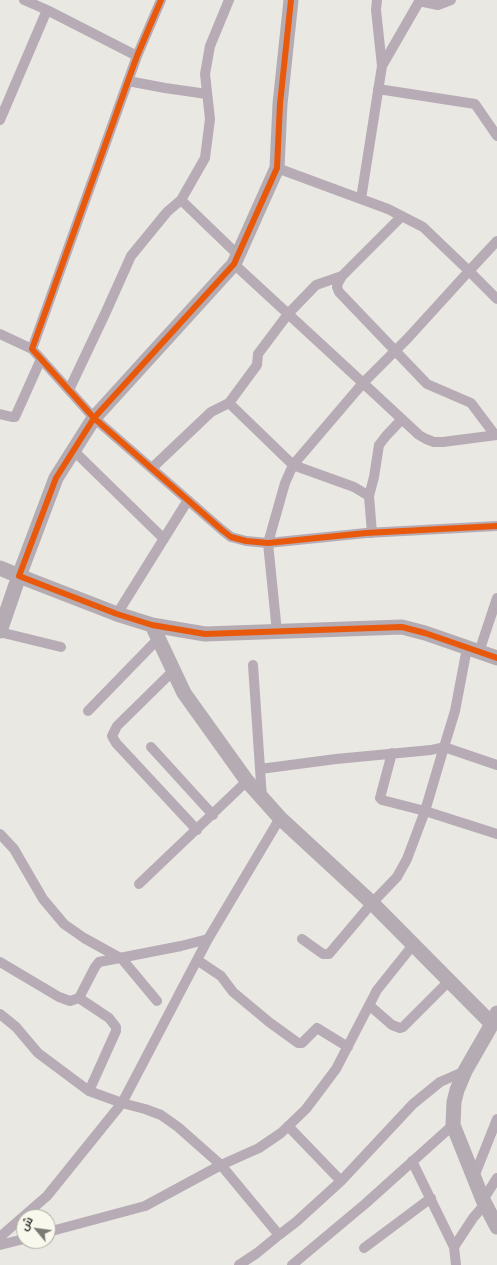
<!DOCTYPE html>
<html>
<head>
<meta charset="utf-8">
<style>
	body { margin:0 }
	#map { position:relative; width:497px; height:1265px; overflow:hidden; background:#e9e8e2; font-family:"Open Sans",Cairo,sans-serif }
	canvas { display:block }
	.north { position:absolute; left:16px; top:1209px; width:40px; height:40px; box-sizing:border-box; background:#f9f8ec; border:1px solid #aeada4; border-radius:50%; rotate:299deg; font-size:11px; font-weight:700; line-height:16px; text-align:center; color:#3e3d38 }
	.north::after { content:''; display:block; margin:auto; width:14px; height:18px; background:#7a7974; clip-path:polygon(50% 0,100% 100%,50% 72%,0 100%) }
</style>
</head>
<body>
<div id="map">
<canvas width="497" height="1265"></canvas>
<div class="north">ش</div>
</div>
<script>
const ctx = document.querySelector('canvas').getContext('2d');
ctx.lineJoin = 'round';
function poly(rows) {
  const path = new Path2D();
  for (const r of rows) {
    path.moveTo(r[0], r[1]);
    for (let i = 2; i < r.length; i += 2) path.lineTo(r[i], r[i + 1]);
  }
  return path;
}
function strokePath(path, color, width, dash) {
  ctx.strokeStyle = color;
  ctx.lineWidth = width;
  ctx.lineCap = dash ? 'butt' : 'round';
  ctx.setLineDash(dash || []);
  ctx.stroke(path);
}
strokePath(poly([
	[24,0,47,10,137,56],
	[161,0,137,56,32,349,94,418,222,530,231,537,246,541,268,543,366,533,497,526],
	[377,0,376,10,382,66],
	[419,1,438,5,451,0],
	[128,81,165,88,207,94],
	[378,89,475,104,497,136],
	[0,120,47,10],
	[361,199,382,66,420,0],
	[181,200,238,255],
	[402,216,342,276,338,283,337,287,339,292,427,384,471,403,495,435],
	[497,241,469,271,497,299],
	[234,264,363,383,408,338,469,271,423,227,388,209,277,168],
	[0,334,32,349],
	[69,390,105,314,131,256,167,212,181,200,205,158,210,119,205,74,210,46,229,0],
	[229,403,293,465,354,487,369,496,372,533],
	[0,414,12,417,15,417,41,359],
	[73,450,164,539],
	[152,468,211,412,229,403,257,365,258,354,288,314,316,285,342,276],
	[369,496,374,477,379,445,386,436,402,419],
	[117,614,188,500],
	[0,632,61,647],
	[277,632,268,543,285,483,293,465,363,383,419,435,426,439,434,442,443,442,497,435],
	[467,648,455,711,444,747,497,765],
	[479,652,497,598],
	[253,665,262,798],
	[173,671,117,726,112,736,116,743,197,830],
	[88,711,158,639],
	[151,747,213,815],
	[392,753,380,798,382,800,425,811,497,834],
	[260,769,336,759,431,750,444,747,425,811,407,859,397,877,372,903,329,954,323,954,302,939],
	[0,834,14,849,43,899,64,924,84,938,122,959,157,1001],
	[139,884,247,781],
	[197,960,221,976,233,992,269,1022,298,1043,302,1043,317,1028,348,1047],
	[0,962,59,997,70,1001,79,998,95,967,99,962,181,946,208,939],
	[79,998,109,1018,116,1027,116,1031,89,1091],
	[369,1005,392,1025,400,1028,403,1027,449,981],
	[0,1014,16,1027,38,1053,89,1091,122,1103,145,1109,161,1115,178,1127,221,1165,279,1235,296,1222,341,1181,413,1104,440,1082,465,1071],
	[288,1126,341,1181],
	[412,1161,454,1247],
	[474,1177,497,1119],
	[483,1200,497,1178],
	[48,1232,145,1206,221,1165,259,1148,281,1133,306,1109,336,1069,377,990,413,945],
	[0,1237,47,1196,122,1103,208,939,280,818],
	[0,1245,24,1239],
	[364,1248,431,1198],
	[239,1265,257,1253,279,1235],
	[292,1265,365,1204,453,1125],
	[456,1265,454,1247,473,1218,485,1204]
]), '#b7acb5', 10);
strokePath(poly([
	[291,0,280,104,277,168,234,264,94,418,56,478,19,576,117,614,152,625,205,634,402,627,425,633,497,658],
	[0,568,19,576,0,631],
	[152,625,184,693,247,781,280,818,372,903,492,1024,497,1013],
	[492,1024,465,1071,457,1090,454,1102,453,1125,483,1200,497,1227]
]), '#b5abb3', 15);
strokePath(poly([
	[161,0,137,56,32,349,94,418,222,530,231,537,246,541,268,543,366,533,497,526],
	[291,0,280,104,277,168,234,264,94,418,56,478,19,576,117,614,152,625,205,634,402,627,425,633,497,658]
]), '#e8590c', 6);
</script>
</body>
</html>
